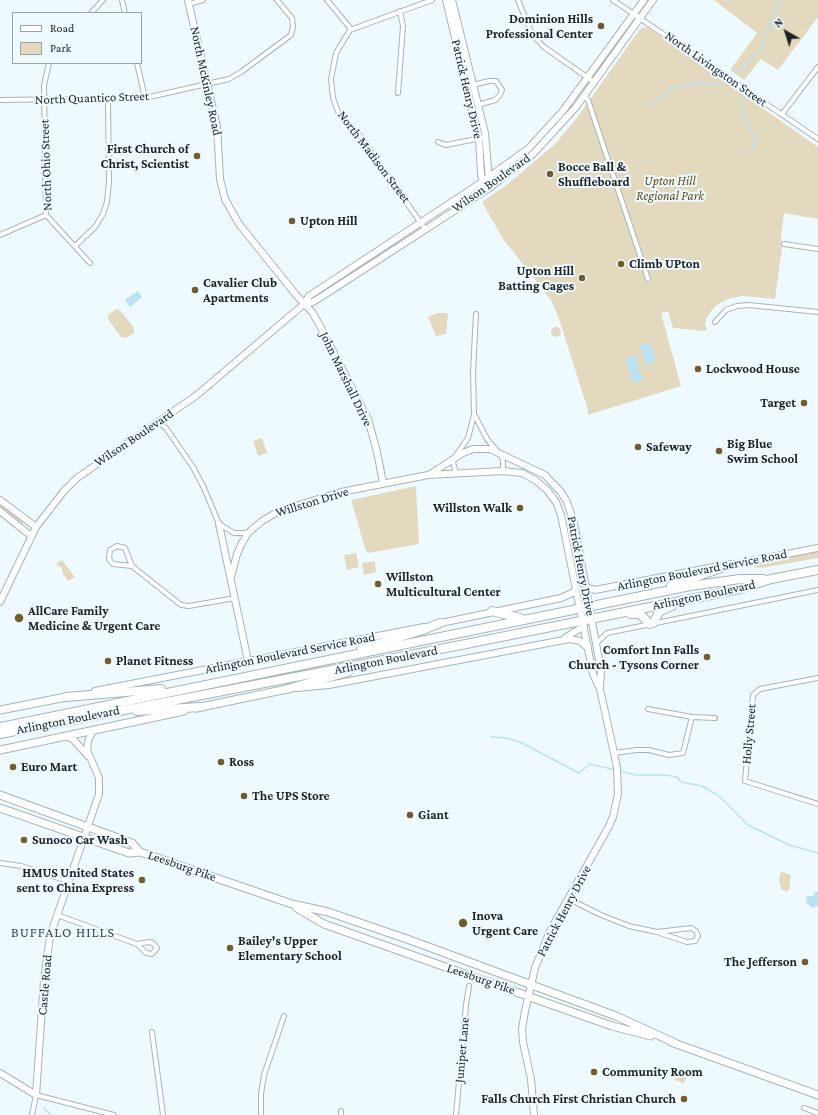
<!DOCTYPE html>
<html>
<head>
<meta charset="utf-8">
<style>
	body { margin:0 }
	#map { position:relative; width:818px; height:1115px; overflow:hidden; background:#eefaff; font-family:"Crimson Pro",serif }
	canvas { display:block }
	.legend { position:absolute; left:12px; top:12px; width:130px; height:52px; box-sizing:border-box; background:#eefaff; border:1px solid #9aa4a7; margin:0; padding:5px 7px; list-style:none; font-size:12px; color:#1d2224 }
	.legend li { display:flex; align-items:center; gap:8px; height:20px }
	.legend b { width:20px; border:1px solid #9aa4a7 }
	.north { position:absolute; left:766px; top:12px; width:40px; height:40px; -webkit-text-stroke:3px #eefaff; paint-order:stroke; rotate:321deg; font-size:11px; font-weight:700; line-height:16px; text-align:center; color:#1d2224 }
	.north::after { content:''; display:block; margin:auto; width:14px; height:18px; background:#1d2224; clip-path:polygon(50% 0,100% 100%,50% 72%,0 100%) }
</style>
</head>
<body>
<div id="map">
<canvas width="818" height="1115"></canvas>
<ul class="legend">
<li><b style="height:5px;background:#fff"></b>Road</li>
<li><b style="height:11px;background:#e3d9bf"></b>Park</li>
</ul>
<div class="north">N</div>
</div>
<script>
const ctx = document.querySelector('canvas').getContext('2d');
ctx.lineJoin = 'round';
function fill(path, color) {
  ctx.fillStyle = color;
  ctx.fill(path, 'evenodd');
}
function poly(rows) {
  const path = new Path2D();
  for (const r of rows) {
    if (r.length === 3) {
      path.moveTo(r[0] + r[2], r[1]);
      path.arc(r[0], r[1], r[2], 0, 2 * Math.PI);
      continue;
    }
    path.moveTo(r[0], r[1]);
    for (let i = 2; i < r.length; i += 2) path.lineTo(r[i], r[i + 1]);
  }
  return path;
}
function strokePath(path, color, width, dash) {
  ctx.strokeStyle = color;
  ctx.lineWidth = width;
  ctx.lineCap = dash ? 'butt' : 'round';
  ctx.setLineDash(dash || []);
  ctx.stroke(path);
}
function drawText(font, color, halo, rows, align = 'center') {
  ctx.font = font + ' "Crimson Pro",serif';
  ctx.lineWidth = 4;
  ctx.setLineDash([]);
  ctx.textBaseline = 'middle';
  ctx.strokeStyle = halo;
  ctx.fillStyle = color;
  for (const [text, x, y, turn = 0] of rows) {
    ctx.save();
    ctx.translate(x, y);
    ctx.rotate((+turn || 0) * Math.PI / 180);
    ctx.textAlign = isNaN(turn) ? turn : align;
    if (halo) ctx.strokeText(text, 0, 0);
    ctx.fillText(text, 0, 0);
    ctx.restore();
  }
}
fill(poly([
	[714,0,818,0,818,17,778,70,761,59,744,80,730,70,757,33],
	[647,27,818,147,818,219,784,213,781,236,782,248,775,299,742,296,728,299,717,305,711,311,706,319,705,324,707,329,705,331,673,328,668,311,661,313,681,386,588,415,588,410,558,316,551,300,503,239,482,202,509,183,555,144,576,119,640,29],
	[116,309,120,310,134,328,134,333,126,338,121,337,108,319,108,315],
	[438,313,448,313,446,334,436,336,428,317],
	[556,332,5],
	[262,438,267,453,258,456,253,441],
	[416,486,419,544,368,553,365,548,351,500],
	[0,503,23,521,23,523,21,524,0,508],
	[818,551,818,558,761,568,753,567,755,564],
	[356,553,359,567,347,570,344,555],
	[62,560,75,577,70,580,67,580,62,572,62,568,56,564],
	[375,561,376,572,364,575,362,563],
	[781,872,791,875,789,890,786,892,781,889,779,880],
	[679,1069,688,1072,684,1083,675,1080]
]), '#e3d9bf');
fill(poly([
	[138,291,142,297,130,307,125,300],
	[650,343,656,361,646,365,640,346],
	[636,355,638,370,644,379,633,383,625,359],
	[816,891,818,892,818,906,812,908,806,902,807,896,813,896]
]), '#bbe2f2');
strokePath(poly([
	[736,74,761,50,779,0],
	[729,83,742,94,743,112,755,141,751,152],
	[649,107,673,88,700,83,721,85],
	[491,737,506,738,520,742,579,773,590,764,616,770],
	[620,771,636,775,665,775,677,777,681,782,702,786,719,796,748,825,789,845,818,853],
	[44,1108,51,1115]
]), '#bbe2f2', 1.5);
const street = poly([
	[122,0,125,13],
	[327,0,351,29],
	[518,0,532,34,544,47,594,82],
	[613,0,818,139],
	[189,4,203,0],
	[91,13,103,0],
	[49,63,44,85,46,215,90,263],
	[137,63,145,98],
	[473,85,489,81,496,81,502,90,500,95,495,100,478,105],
	[398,93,403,26,400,11],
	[584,96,588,100,592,112,648,279],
	[0,100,145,98,229,79,241,72,291,35,293,27,292,18,277,0],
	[782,114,818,67],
	[438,142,446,145,481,138],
	[425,229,360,136,339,114,333,98,331,79,336,53,350,30,432,0],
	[0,235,46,215],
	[784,244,818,249],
	[75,246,95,227,103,214,107,202,109,182,108,99],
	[715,322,726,310,737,306,749,305,818,312],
	[475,416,487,439,497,451],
	[158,422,166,428,193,467,204,488,219,524,234,533,248,533],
	[501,455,503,460,503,471],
	[456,473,453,462,455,457,468,438,474,415,473,372,476,314],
	[132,566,125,548,117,546,110,550,109,559,113,564,132,566,181,605,189,606,235,598],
	[596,644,607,633,818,590],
	[818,678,760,689,753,695,745,781,818,804],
	[648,709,692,717,715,718],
	[614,753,637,750,649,750,669,755,683,753,692,717],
	[0,863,21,866,68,881],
	[569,899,601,915,629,926,657,932,687,942,695,941,698,936,696,931,691,928,657,932],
	[57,915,137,944],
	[149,942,153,943,157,948,152,954,146,953,137,944,149,942],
	[152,1032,163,1115],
	[804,1108,818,1113],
	[341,1111,341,1115],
	[32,1115,36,1095,114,1115],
	[261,1115,261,1094,264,1075,284,1016],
	[456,1115,466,1005,469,986]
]);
const secondary = poly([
	[188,0,217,127,220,179,225,199,239,224,297,296,312,312,319,324,368,419,377,452,383,483],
	[446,0,479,138,481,175,484,184],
	[452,0,485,133,489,179],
	[304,304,313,302,321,297,488,189,533,154,576,107,653,0],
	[430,474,463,453,473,449,490,449,545,475,561,492,567,502,574,523,601,671,600,687],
	[0,500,36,527],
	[0,511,31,536],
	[219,524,248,661],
	[725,566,818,548],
	[231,577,237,554,242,543,248,533,262,521,279,511,341,492,428,475,503,471,522,473,535,480,547,490,556,502,561,515,593,674,600,689,614,753,617,768,618,794,613,817,608,828,550,931,535,968,525,1011,522,1029,523,1042,531,1079,534,1115],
	[586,587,595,590,714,567],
	[0,602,36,527,64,491,77,478,197,395,304,304,309,296,476,186,528,149,562,112,644,0],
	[436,624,561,598,572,593,577,588],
	[565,638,584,626],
	[297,688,329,685,569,639,580,641,588,648],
	[95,691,424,627],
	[64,736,73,739,88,756],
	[0,1073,36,1095,44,980,50,936,99,794,99,778,87,750,88,741,93,730]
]);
const primary = poly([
	[196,708,287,689],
	[0,710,66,697],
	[0,750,184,711],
	[0,795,132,843,140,852],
	[0,808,129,853,140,852,292,904,328,912,407,939,616,1016,675,1043],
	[297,908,324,924,612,1026,651,1036],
	[671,1042,818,1095]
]);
const highway = poly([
	[671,586,729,565],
	[492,611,520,618],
	[630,614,640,614,650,624],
	[653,623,660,611,672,606],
	[361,649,423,630,440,623],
	[287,689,348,672],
	[66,697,161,689],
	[137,711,200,707],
	[0,727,690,586,740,579,763,579],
	[0,734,461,645,740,589,771,579,818,570]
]);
strokePath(street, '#a6b4b9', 6);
strokePath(secondary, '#a6b4b9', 8);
strokePath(primary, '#a6b4b9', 9);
strokePath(highway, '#a6b4b9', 10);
strokePath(street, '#fff', 4);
strokePath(secondary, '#fff', 6);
strokePath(primary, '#fff', 7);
strokePath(highway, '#fff', 8);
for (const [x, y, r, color] of [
	[601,26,4,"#6f5d2b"],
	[197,156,4,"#6f5d2b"],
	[550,174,4,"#6f5d2b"],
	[292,221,4,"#6f5d2b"],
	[621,264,4,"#6f5d2b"],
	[582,278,4,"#6f5d2b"],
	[195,290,4,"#6f5d2b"],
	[698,369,4,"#6f5d2b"],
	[804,403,4,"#6f5d2b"],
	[638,447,4,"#6f5d2b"],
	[719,451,4,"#6f5d2b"],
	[520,508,4,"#6f5d2b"],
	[378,584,4,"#6f5d2b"],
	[19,618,5,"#6f5d2b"],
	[707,657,4,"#6f5d2b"],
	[108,661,4,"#6f5d2b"],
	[221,762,4,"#6f5d2b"],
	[13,767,4,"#6f5d2b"],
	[244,796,4,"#6f5d2b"],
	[410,815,4,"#6f5d2b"],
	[24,840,4,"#6f5d2b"],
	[142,880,4,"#6f5d2b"],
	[463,923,5,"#6f5d2b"],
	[230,948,4,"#6f5d2b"],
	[805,962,4,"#6f5d2b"],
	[594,1072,4,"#6f5d2b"],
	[684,1099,4,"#6f5d2b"]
]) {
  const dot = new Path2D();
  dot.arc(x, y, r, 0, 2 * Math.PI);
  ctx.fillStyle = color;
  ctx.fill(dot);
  strokePath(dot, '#eefaff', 1.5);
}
drawText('bold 13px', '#1d2224', '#eefaff', [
	["Dominion Hills",593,19,"right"],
	["Professional Center",593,34,"right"],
	["First Church of",189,149,"right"],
	["Christ, Scientist",189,164,"right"],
	["Bocce Ball &",558,167],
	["Shuffleboard",558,182],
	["Upton Hill",300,221],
	["Climb UPton",629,264],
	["Upton Hill",574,271,"right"],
	["Batting Cages",574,286,"right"],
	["Cavalier Club",203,283],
	["Apartments",203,298],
	["Lockwood House",706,369],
	["Target",796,403,"right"],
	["Big Blue",727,444],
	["Swim School",727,459],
	["Safeway",646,447],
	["Willston Walk",512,508,"right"],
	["Willston",386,577],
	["Multicultural Center",386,592],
	["AllCare Family",28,611],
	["Medicine & Urgent Care",28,626],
	["Comfort Inn Falls",699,650,"right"],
	["Church - Tysons Corner",699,665,"right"],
	["Planet Fitness",116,661],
	["Ross",229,762],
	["Euro Mart",21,767],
	["The UPS Store",252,796],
	["Giant",418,815],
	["Sunoco Car Wash",32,840],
	["HMUS United States",134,873,"right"],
	["sent to China Express",134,888,"right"],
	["Inova",472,916],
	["Urgent Care",472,931],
	["Bailey's Upper",238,941],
	["Elementary School",238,956],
	["The Jefferson",797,962,"right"],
	["Community Room",602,1072],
	["Falls Church First Christian Church",676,1099,"right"]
], 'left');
drawText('13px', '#1d2224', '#eefaff', [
	["North Livingston Street",716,69,35],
	["North McKinley Road",206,81,78],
	["Patrick Henry Drive",467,89,77],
	["North Quantico Street",92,98,-2],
	["North Madison Street",374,157,53],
	["North Ohio Street",46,165,-92],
	["Wilson Boulevard",491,183,-35],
	["John Marshall Drive",346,379,64],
	["Wilson Boulevard",134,438,-34],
	["Willston Drive",312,502,-17],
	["Patrick Henry Drive",581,566,79],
	["Arlington Boulevard Service Road",702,570,-11],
	["Arlington Boulevard",704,595,-12],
	["Arlington Boulevard Service Road",290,653,-11],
	["Arlington Boulevard",386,660,-11],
	["Arlington Boulevard",68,720,-11],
	["Holly Street",749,734,-85],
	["Leesburg Pike",182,866,19],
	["Patrick Henry Drive",564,911,-62],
	["Leesburg Pike",481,979,19],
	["Castle Road",45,985,-85],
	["Juniper Lane",462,1050,-85]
]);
drawText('italic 13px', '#614e17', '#eefaff', [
	["Upton Hill",670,181],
	["Regional Park",670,196]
]);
ctx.letterSpacing = '1px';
drawText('14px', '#3c484d', '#eefaff', [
	["BUFFALO HILLS",63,933]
]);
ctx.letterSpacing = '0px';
</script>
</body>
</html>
